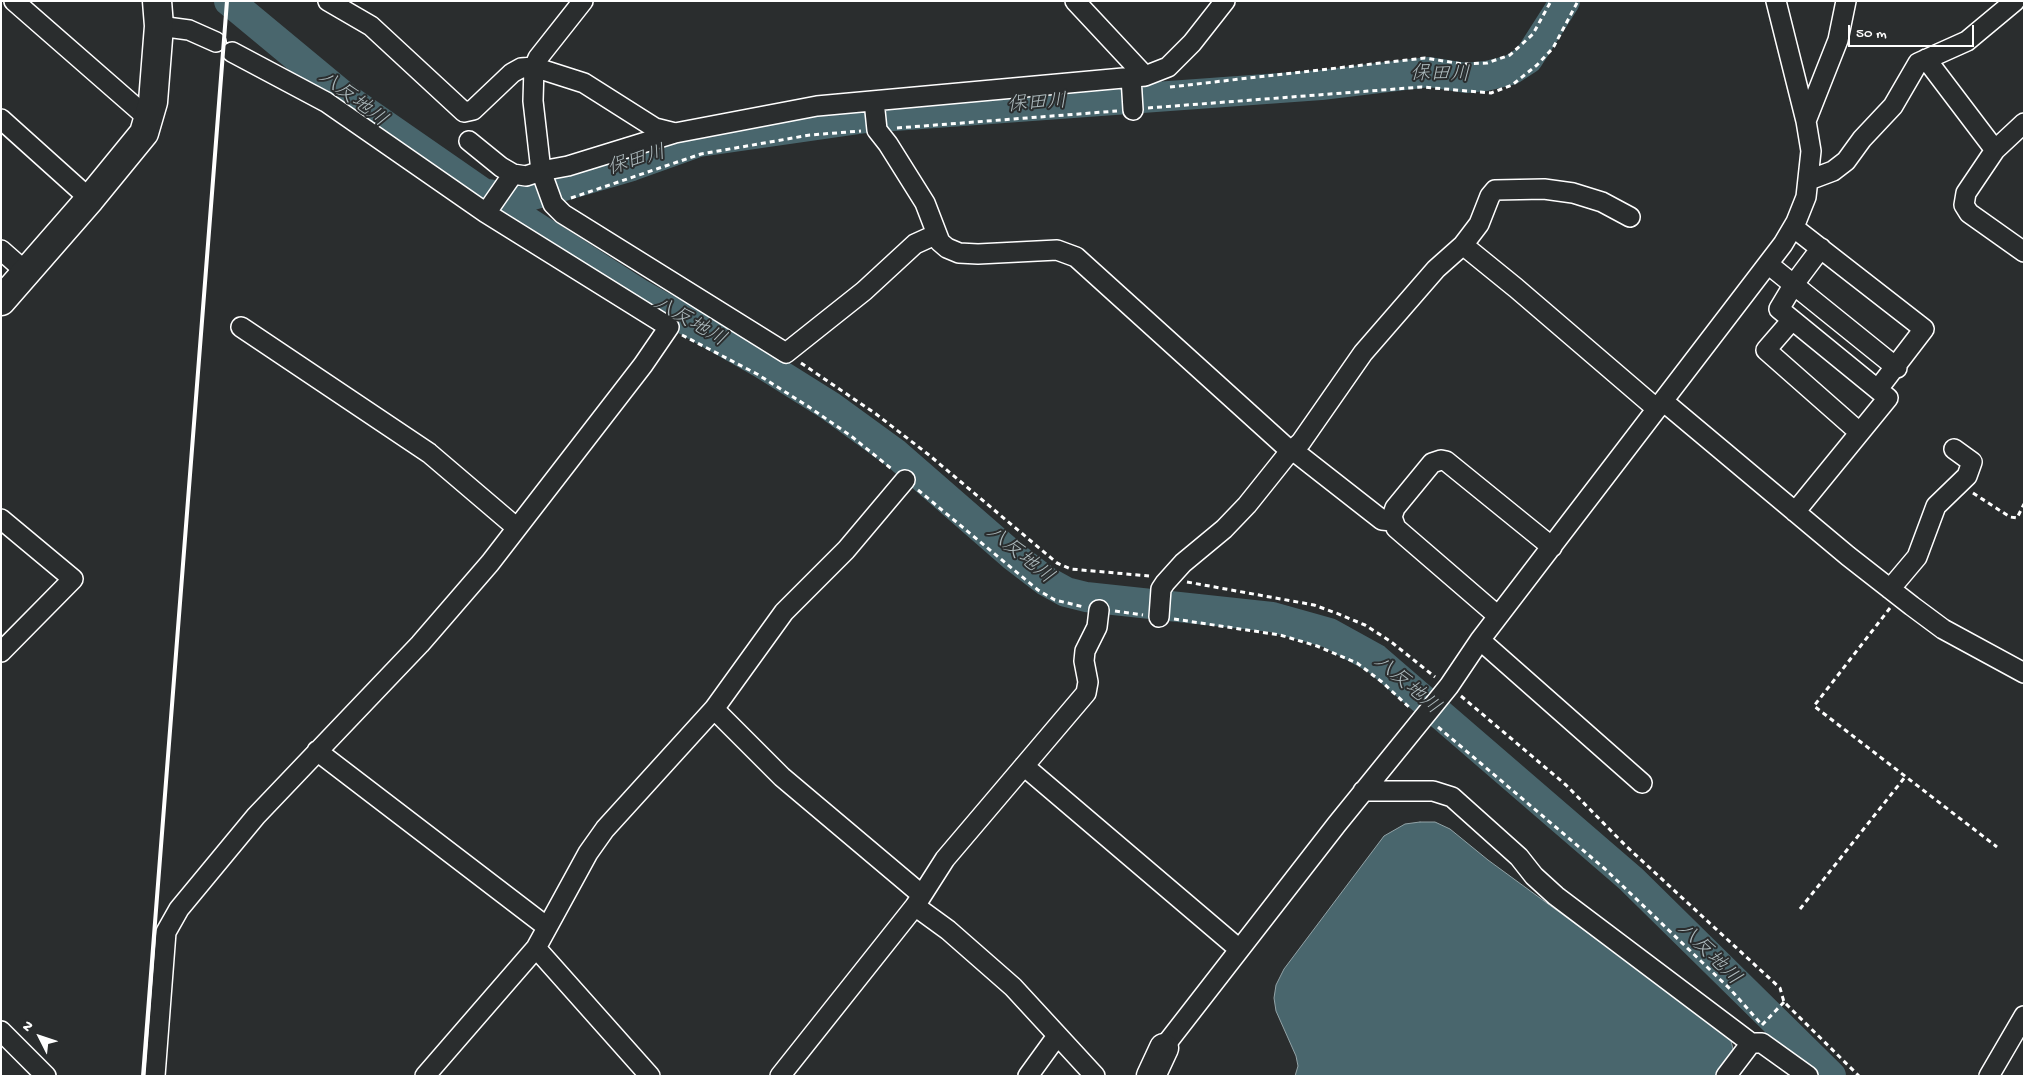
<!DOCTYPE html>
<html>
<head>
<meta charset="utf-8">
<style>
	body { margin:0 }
	#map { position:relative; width:2025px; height:1077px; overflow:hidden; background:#2a2d2e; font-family:"Gochi Hand",sans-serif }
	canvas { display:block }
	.frame { position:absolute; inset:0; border:2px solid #fff; pointer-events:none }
	.north { position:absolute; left:15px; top:1012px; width:50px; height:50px; -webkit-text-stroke:4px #2a2d2e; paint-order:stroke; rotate:311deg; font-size:14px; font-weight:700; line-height:20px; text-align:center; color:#fff }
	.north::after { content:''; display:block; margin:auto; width:18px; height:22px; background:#fff; clip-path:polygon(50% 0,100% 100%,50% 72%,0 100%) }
	.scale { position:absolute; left:1848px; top:25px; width:126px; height:22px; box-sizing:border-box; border:2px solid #fff; border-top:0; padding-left:6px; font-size:15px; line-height:18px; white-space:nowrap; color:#fff; -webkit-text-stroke:4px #2a2d2e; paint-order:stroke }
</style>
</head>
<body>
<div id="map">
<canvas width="2025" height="1077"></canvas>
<div class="frame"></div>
<div class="north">N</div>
<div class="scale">50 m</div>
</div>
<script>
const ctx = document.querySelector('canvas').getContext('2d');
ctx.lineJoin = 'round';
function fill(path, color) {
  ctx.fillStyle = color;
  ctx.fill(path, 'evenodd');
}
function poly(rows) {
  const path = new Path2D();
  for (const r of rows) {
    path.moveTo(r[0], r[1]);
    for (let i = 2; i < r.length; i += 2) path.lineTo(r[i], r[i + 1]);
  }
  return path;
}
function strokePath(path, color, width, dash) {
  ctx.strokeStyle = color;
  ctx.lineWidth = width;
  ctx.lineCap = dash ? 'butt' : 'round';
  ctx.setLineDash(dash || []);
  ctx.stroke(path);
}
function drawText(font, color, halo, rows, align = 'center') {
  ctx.font = font + ' "Gochi Hand","Klee One",sans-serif';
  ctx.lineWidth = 4;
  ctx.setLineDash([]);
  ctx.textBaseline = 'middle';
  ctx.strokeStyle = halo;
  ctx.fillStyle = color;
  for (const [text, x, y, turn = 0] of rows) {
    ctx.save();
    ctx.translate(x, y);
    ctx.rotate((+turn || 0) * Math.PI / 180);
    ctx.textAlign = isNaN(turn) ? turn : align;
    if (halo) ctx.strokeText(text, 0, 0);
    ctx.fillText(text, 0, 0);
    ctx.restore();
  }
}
const water = poly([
	[1420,822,1435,822,1450,829,1488,860,1730,1037,1734,1053,1720,1076,1295,1076,1298,1066,1296,1056,1276,1011,1274,998,1276,985,1284,969,1384,836,1405,824,1420,822]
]);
fill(water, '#49666d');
strokePath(water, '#92a3a7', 1);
strokePath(poly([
	[229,1,346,98,483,193,640,294,763,364,830,406,896,454,1012,555,1046,581,1066,592,1086,597,1272,617,1329,633,1376,659,1631,879,1831,1076],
	[489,194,515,200,632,166,699,142,866,118,1321,85,1429,72,1466,78,1486,76,1511,70,1528,59,1565,1]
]), '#49666d', 30);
const street = poly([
	[14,1,149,119],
	[328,1,371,26,464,112,473,110,512,73,521,68,534,67,533,101,541,171,568,166,675,133],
	[583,1,538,58,534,67,584,83,655,128,675,133,817,106,1145,76],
	[1075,1,1145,76,1168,67,1192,43,1225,1],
	[159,26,189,30,216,42],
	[1926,59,1995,150],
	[1131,77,1133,110],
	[874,101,877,130,888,144,925,203,940,242,947,248,959,253,978,254,1057,250,1076,257,1286,447,1299,455,1382,520,1392,521],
	[1,119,90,199],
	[1806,121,1838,40,1846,1],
	[2024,123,1995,150,1966,193,1964,205,1969,213,2024,252],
	[469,141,501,167,513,174,526,176,541,171,553,204,563,214,786,353,864,291,915,244,937,234],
	[1809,180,1833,171,1846,161,1862,139,1893,106,1918,63,1967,41,2015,1],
	[486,213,513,174],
	[1793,227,1924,329,1878,389],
	[1463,245,1516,288,1657,409],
	[1,250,26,272],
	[1768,264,1897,368],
	[1792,320,1766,350,1859,432],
	[241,327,429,453,517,528],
	[1663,401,1848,556,1912,606,1943,629,2024,673],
	[1795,512,1888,398,1779,309,1794,284,1821,248],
	[1,519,73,579,1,652],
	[1890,589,1917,557,1936,506,1967,476,1972,462,1954,449],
	[1498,616,1396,528,1392,517,1395,508,1432,463,1441,460,1446,461,1552,547],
	[1159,617,1161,589,1165,583,1183,563,1224,529,1247,505,1287,455,1301,442,1363,353,1436,269,1463,245,1479,224,1490,196,1495,190,1544,189,1573,193,1602,202,1630,217],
	[1480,640,1642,783],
	[714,709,782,777,922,895],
	[317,751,547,927],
	[1024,766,1239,949],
	[1363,791,1433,791,1452,797,1519,857,1534,876,1556,896,1751,1043],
	[915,906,948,930,1013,987,1095,1076],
	[536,948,650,1076],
	[1,1031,46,1076],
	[1156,1057,1337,824,1449,686,1480,640,1783,244,1796,222,1806,197,1811,151,1806,121,1776,1],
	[155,1076,166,932,179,909,256,816,420,644,490,563,643,365,669,327,486,213,326,102,232,52],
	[425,1076,536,948,588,853,605,829,714,709,784,612,846,550,905,480],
	[780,1076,915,906,945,859,1086,693,1088,682,1084,661,1085,651,1097,627,1099,610],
	[1028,1076,1057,1036],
	[1726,1076,1751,1043,1762,1043,1808,1076],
	[1989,1076,2024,1016]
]);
const secondary = poly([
	[1,301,90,199,144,133,153,102,159,26,157,1],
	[1151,1076,1164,1048]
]);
strokePath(street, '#fff', 22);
strokePath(secondary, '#fff', 31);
strokePath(poly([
	[1170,87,1425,58,1462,64,1487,63,1510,55,1533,34,1551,1],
	[1148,108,1422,87,1491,93,1512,85,1537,65,1553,48,1578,1],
	[897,128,1117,111],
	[571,198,701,154,810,135,861,131],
	[682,335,757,374,809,407,851,436,893,470],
	[801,363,876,414,929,455,1057,563,1071,569,1149,576],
	[918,490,1038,590,1055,600,1084,607],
	[1973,493,2010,517,2017,518,2024,504],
	[1187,582,1314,605,1336,613,1365,625,1390,641,1435,677],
	[1890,608,1814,706,1997,847],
	[1115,611,1143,615],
	[1174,619,1280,635,1317,646,1357,663,1382,682,1410,708],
	[1461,696,1566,785,1626,846,1780,988,1784,1002,1859,1076],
	[1438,727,1605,869,1730,989,1762,1025],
	[1800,909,1905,777],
	[1762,1025,1784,1002]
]), '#fff', 3, [5, 4]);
strokePath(street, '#2a2d2e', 19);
strokePath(secondary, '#2a2d2e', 28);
strokePath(poly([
	[143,1076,227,1]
]), '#fff', 4);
drawText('italic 20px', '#adbabd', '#2a2d2e', [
	["保田川",1440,76,1],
	["八反地川",352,100,37],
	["保田川",1037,105,-4],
	["保田川",637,162,-17],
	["八反地川",689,323,30],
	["八反地川",1019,556,39],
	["八反地川",1406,686,40],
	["八反地川",1708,955,45]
]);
</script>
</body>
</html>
